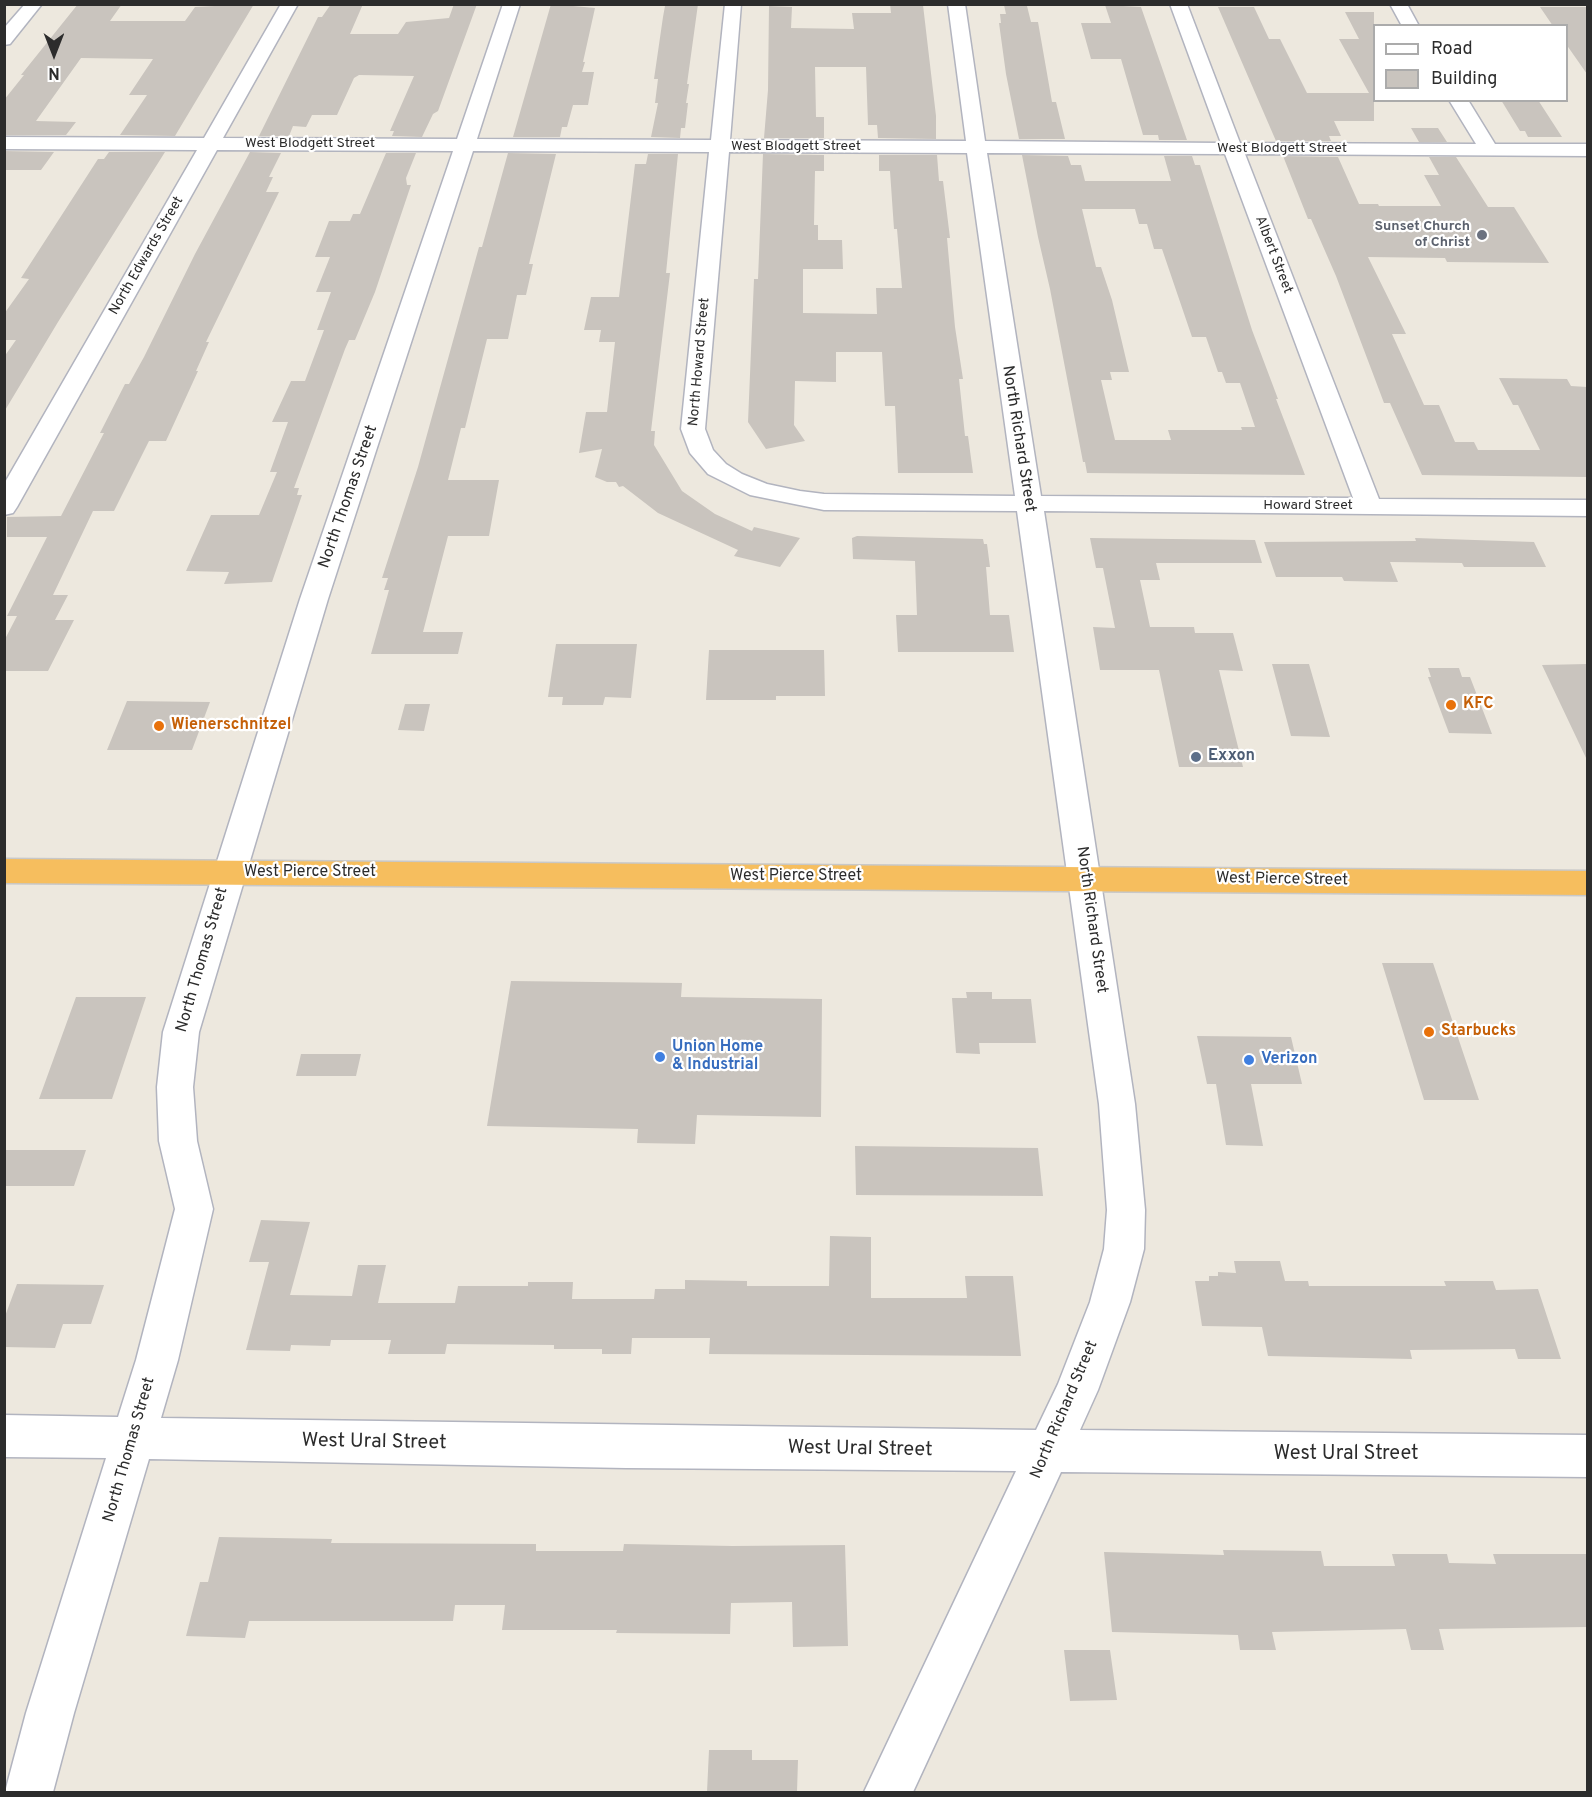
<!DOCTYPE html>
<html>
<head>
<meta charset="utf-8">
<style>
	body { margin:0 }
	#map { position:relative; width:1592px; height:1797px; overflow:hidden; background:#ede8de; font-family:Overpass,sans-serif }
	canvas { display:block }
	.frame { position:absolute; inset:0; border:6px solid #2c2c2c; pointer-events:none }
	.legend { position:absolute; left:1373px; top:24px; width:195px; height:78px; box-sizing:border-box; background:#fff; border:2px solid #ababab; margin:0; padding:8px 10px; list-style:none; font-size:18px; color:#2c2c2c }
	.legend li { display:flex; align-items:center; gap:12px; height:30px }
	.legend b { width:30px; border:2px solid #ababab }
	.north { position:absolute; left:24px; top:24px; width:60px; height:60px; -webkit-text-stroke:4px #fff; paint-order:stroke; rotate:180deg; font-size:16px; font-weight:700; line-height:24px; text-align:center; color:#2c2c2c }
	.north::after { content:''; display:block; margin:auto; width:21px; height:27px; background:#2c2c2c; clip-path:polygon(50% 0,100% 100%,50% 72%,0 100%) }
</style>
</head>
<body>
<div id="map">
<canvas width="1592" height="1797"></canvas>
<div class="frame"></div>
<ul class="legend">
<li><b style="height:8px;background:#fff"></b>Road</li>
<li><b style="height:16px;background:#c9c4be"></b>Building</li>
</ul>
<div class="north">N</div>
</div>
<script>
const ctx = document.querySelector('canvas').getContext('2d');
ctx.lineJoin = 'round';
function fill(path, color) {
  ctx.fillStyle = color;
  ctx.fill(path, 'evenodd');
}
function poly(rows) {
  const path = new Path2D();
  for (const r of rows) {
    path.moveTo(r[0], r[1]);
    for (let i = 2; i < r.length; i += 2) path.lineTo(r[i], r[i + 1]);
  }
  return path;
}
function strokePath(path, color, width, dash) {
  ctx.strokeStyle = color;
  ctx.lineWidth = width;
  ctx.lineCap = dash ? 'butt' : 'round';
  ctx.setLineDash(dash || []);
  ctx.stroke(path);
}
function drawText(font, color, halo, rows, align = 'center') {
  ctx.font = font + ' Overpass,sans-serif';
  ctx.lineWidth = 4.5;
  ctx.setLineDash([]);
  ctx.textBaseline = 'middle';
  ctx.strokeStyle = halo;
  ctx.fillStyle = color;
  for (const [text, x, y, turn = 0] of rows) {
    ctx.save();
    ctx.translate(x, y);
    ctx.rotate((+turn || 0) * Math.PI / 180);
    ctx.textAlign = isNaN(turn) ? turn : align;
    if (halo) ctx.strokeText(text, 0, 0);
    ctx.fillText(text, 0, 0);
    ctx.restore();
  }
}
fill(poly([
	[78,4,122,4,110,21,185,21,195,7,254,4,175,136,120,135,147,95,129,95,153,59,81,58,36,121,76,122,66,135,4,135,4,100,24,75,21,75],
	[331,4,363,4,350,34,398,34,406,22,449,18,454,4,477,4,438,111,433,114,422,137,392,136,394,131,390,131,414,76,359,75,354,78,337,115,312,115,306,127,293,126,289,136,259,136,318,17,322,17],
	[551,4,595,8,583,62,585,62,582,72,594,72,588,105,573,105,567,127,562,127,560,137,513,137],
	[668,4,698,4,687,84,689,84,686,103,688,103,685,128,681,128,680,138,651,137,658,103,655,103,658,79,654,79,663,17,665,6],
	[890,4,923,5,936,116,936,139,878,138,877,125,868,125,866,67,815,67,816,117,824,117,824,138,764,138,768,90,769,6,792,7,791,28,854,29,852,13,891,13],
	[1004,5,1027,6,1031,22,1038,22,1052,102,1056,102,1065,139,1019,139,1006,74,999,23,1001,23,1000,14,1006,14],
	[1105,5,1141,7,1187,140,1159,140,1158,135,1143,135,1121,59,1091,59,1081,23,1111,23],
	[1218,7,1254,7,1269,39,1280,39,1307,93,1369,93,1339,39,1359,39,1345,12,1374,12,1374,121,1334,121,1341,136,1329,136,1331,141,1276,141],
	[1540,7,1587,7,1587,74,1566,44,1566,26,1553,26],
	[1501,100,1538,100,1562,137,1528,137,1525,131,1520,131],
	[1411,128,1438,128,1447,142,1419,142],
	[4,151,54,152,41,170,4,170],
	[109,152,165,152,58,322,4,412,4,357,16,340,4,340,4,314,29,279,21,278,98,159,104,159],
	[250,152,281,153,269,177,273,177,266,192,279,192,206,342,209,342,196,371,198,371,166,441,149,441,114,511,93,511,53,595,68,595,55,620,74,620,48,671,4,671,4,641,17,616,7,616,47,537,7,537,7,517,61,516,104,433,100,433,125,384,129,384,144,357,195,254],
	[386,153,416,153,406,178,407,185,411,185,375,292,355,340,349,340,345,349,294,488,299,488,297,495,302,495,272,582,224,584,229,572,186,571,211,515,259,515,277,472,270,472,288,422,272,422,291,381,305,381,324,330,317,330,331,292,316,292,330,257,315,257,329,221,350,221,353,214,360,214],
	[508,153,556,154,529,264,533,264,526,295,517,295,508,339,487,339,465,428,461,428,448,480,499,480,489,536,448,536,423,632,463,632,458,654,371,654,389,590,384,590,388,578,382,578,418,467,479,247,482,247],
	[648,154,678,154,666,273,670,273,651,431,655,431,654,445,682,491,715,514,752,531,754,527,800,538,780,567,734,556,738,550,658,513,623,486,619,487,616,482,607,482,595,477,602,449,579,453,586,412,607,412,615,342,599,342,601,330,584,330,591,297,619,297,635,164,646,164],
	[763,154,824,155,824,171,815,171,814,225,818,225,818,240,842,240,843,269,803,269,803,313,877,314,876,288,902,288,897,229,894,229,890,171,879,171,879,155,937,155,939,181,943,181,950,238,947,238,955,327,963,379,959,379,965,436,968,436,973,473,898,473,895,406,885,406,882,352,836,352,836,382,795,381,794,425,805,441,766,449,748,422,754,279,758,279],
	[1022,155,1068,156,1071,165,1081,165,1085,181,1171,181,1164,156,1192,156,1195,165,1200,165,1252,330,1278,399,1276,399,1305,475,1087,473,1085,462,1083,462,1050,289,1038,237],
	[1082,209,1135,209,1139,224,1147,224,1154,249,1162,249,1192,337,1206,337,1218,372,1222,372,1226,383,1240,383,1255,427,1241,427,1242,430,1168,430,1171,440,1115,440,1101,380,1112,380,1110,372,1129,372,1112,300,1101,267,1096,267],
	[1283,156,1338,157,1359,204,1378,204,1379,206,1441,206,1424,175,1439,175,1429,157,1456,157,1488,207,1514,207,1549,263,1447,262,1445,258,1368,257,1406,334,1392,334,1424,405,1439,405,1455,442,1474,442,1478,450,1540,450,1518,405,1513,405,1499,378,1567,379,1571,386,1587,387,1587,477,1422,475,1390,403,1384,403,1336,276,1311,219,1308,219],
	[857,536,983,539,984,544,987,544,990,567,986,567,990,615,1009,615,1014,652,898,652,896,615,917,615,915,561,853,559,852,538],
	[1090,538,1255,540,1262,563,1156,563,1160,580,1140,580,1150,627,1194,627,1195,633,1233,633,1243,671,1219,670,1243,767,1179,767,1159,670,1100,670,1093,627,1115,628,1103,568,1096,568],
	[1415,538,1534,542,1546,567,1464,567,1462,563,1390,562,1398,582,1344,581,1342,577,1276,577,1264,542,1416,541],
	[556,644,637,644,631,698,605,697,603,705,562,705,563,697,548,697],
	[709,650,824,650,825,696,776,696,776,700,706,700],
	[1272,664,1309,664,1330,737,1291,736],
	[1587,664,1587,760,1542,665],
	[1428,668,1459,668,1462,677,1470,677,1492,734,1449,733,1428,677,1431,677],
	[127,701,210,702,192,750,107,750],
	[405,704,430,704,424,731,398,730],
	[1382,963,1433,963,1479,1100,1424,1100],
	[511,981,682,983,681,997,822,999,821,1117,697,1115,695,1144,637,1143,638,1129,487,1126],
	[966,992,992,992,992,999,1031,999,1036,1043,979,1043,980,1054,956,1053,952,998,967,998],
	[76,997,146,997,112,1099,39,1099],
	[1197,1036,1291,1037,1302,1084,1251,1084,1263,1146,1226,1145,1216,1084,1207,1084],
	[301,1054,361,1054,356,1076,296,1076],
	[855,1146,1038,1148,1043,1196,856,1195],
	[4,1150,86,1150,74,1186,4,1186],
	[261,1220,310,1222,290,1295,352,1296,358,1265,386,1265,378,1303,455,1303,458,1286,528,1286,528,1282,573,1282,572,1299,654,1299,655,1289,685,1289,685,1280,747,1281,747,1286,829,1286,830,1236,871,1237,871,1298,967,1298,965,1276,1013,1276,1021,1356,709,1354,710,1338,632,1338,631,1354,602,1354,602,1349,554,1349,554,1345,447,1344,445,1354,388,1354,391,1340,331,1340,330,1346,291,1345,290,1351,246,1350,269,1262,249,1262],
	[1234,1261,1280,1261,1285,1281,1308,1281,1309,1286,1446,1286,1444,1281,1493,1281,1496,1290,1538,1289,1561,1359,1518,1359,1515,1349,1410,1350,1412,1359,1268,1356,1262,1327,1202,1326,1195,1281,1209,1281,1209,1276,1218,1276,1218,1272,1236,1273],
	[17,1284,104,1285,91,1324,63,1324,55,1348,4,1347,4,1319],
	[219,1537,332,1539,331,1543,536,1544,536,1551,623,1551,624,1544,733,1546,845,1545,848,1646,793,1647,792,1602,731,1603,730,1634,616,1633,617,1630,502,1630,505,1605,455,1605,453,1621,249,1621,245,1638,186,1636,200,1582,208,1582],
	[1223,1550,1321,1551,1324,1566,1395,1566,1392,1554,1447,1554,1449,1563,1496,1564,1493,1554,1587,1554,1587,1627,1439,1629,1444,1650,1411,1650,1406,1629,1272,1632,1276,1650,1240,1650,1238,1635,1112,1632,1104,1552,1224,1555],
	[1064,1650,1110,1650,1117,1700,1070,1701],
	[709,1750,752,1750,752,1760,798,1760,797,1792,707,1792]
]), '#c9c4be');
const minor = poly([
	[281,4,298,4,223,138,457,139,503,4,520,4,477,139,711,140,725,4,741,4,730,140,966,141,948,4,965,4,985,141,1221,143,1170,4,1187,4,1240,143,1476,144,1449,100,1468,100,1495,144,1588,144,1588,156,1245,154,1379,499,1588,500,1588,516,1044,511,1135,1104,1145,1210,1144,1249,1130,1302,1098,1390,1080,1430,1588,1435,1588,1477,1061,1472,913,1792,864,1792,1016,1471,626,1468,149,1459,74,1713,53,1792,5,1792,26,1713,106,1458,4,1457,4,1415,118,1417,136,1360,175,1209,159,1141,157,1087,163,1032,300,599,453,151,217,150,17,507,13,513,4,515,4,484,197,150,4,149,4,137,204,138,281,4],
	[473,151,709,152,681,429,690,453,708,474,750,495,824,510,1017,511,1099,1104,1107,1210,1104,1249,1090,1302,1058,1384,1036,1430,161,1418,178,1360,213,1209,197,1141,193,1087,199,1032,328,599,473,151],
	[729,152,967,153,1015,496,824,494,800,491,767,484,742,474,726,464,713,450,705,429,729,152],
	[987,153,1225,154,1353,498,1041,496,987,153],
	[1390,4,1407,4,1419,26,1402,26,1390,4]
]);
const tertiary = poly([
	[25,4,42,4,10,44,4,45,4,28,25,4]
]);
const trunk = poly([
	[4,859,1588,871,1588,895,4,883,4,859]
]);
strokePath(minor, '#b2b4bf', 3);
strokePath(tertiary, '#b2b4bf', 3);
strokePath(trunk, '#c8c8c8', 3);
fill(minor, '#fff');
fill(tertiary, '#fff');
fill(trunk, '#f6be5e');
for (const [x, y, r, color] of [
	[1482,235,6,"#6b7280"],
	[1451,705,6,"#e8710a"],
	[159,726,6,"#e8710a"],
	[1196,757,6,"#5c6f8a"],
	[1429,1032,6,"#e8710a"],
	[660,1057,6,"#3f7fe0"],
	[1249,1060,6,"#3f7fe0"]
]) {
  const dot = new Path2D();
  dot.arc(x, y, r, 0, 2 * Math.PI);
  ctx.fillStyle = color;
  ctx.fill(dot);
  strokePath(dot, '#fff', 2);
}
drawText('14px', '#2c2c2c', '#fff', [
	["West Blodgett Street",310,144],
	["West Blodgett Street",796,147],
	["West Blodgett Street",1282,149],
	["Albert Street",1273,255,69],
	["North Edwards Street",147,256,-60],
	["North Howard Street",700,362,-85],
	["Howard Street",1308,506]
]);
drawText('bold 14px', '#5b616d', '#fff', [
	["Sunset Church",1470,227],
	["of Christ",1470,243]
], 'right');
drawText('16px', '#2c2c2c', '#fff', [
	["North Richard Street",1018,439,81],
	["North Thomas Street",349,497,-71],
	["West Pierce Street",310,873],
	["West Pierce Street",796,877],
	["West Pierce Street",1282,880,1],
	["North Richard Street",1091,920,82],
	["North Thomas Street",203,960,-74],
	["North Richard Street",1065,1410,-67],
	["North Thomas Street",130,1450,-74]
]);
drawText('bold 16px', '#c56008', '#fff', [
	["KFC",1463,705],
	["Wienerschnitzel",171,726],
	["Starbucks",1441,1032]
], 'left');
drawText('bold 16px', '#4e5e75', '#fff', [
	["Exxon",1208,757]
], 'left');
drawText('bold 16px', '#366cbe', '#fff', [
	["Union Home",672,1048],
	["& Industrial",672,1066],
	["Verizon",1261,1060]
], 'left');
drawText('20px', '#2c2c2c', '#fff', [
	["West Ural Street",374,1443,1],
	["West Ural Street",860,1450,1],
	["West Ural Street",1346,1455]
]);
</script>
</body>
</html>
